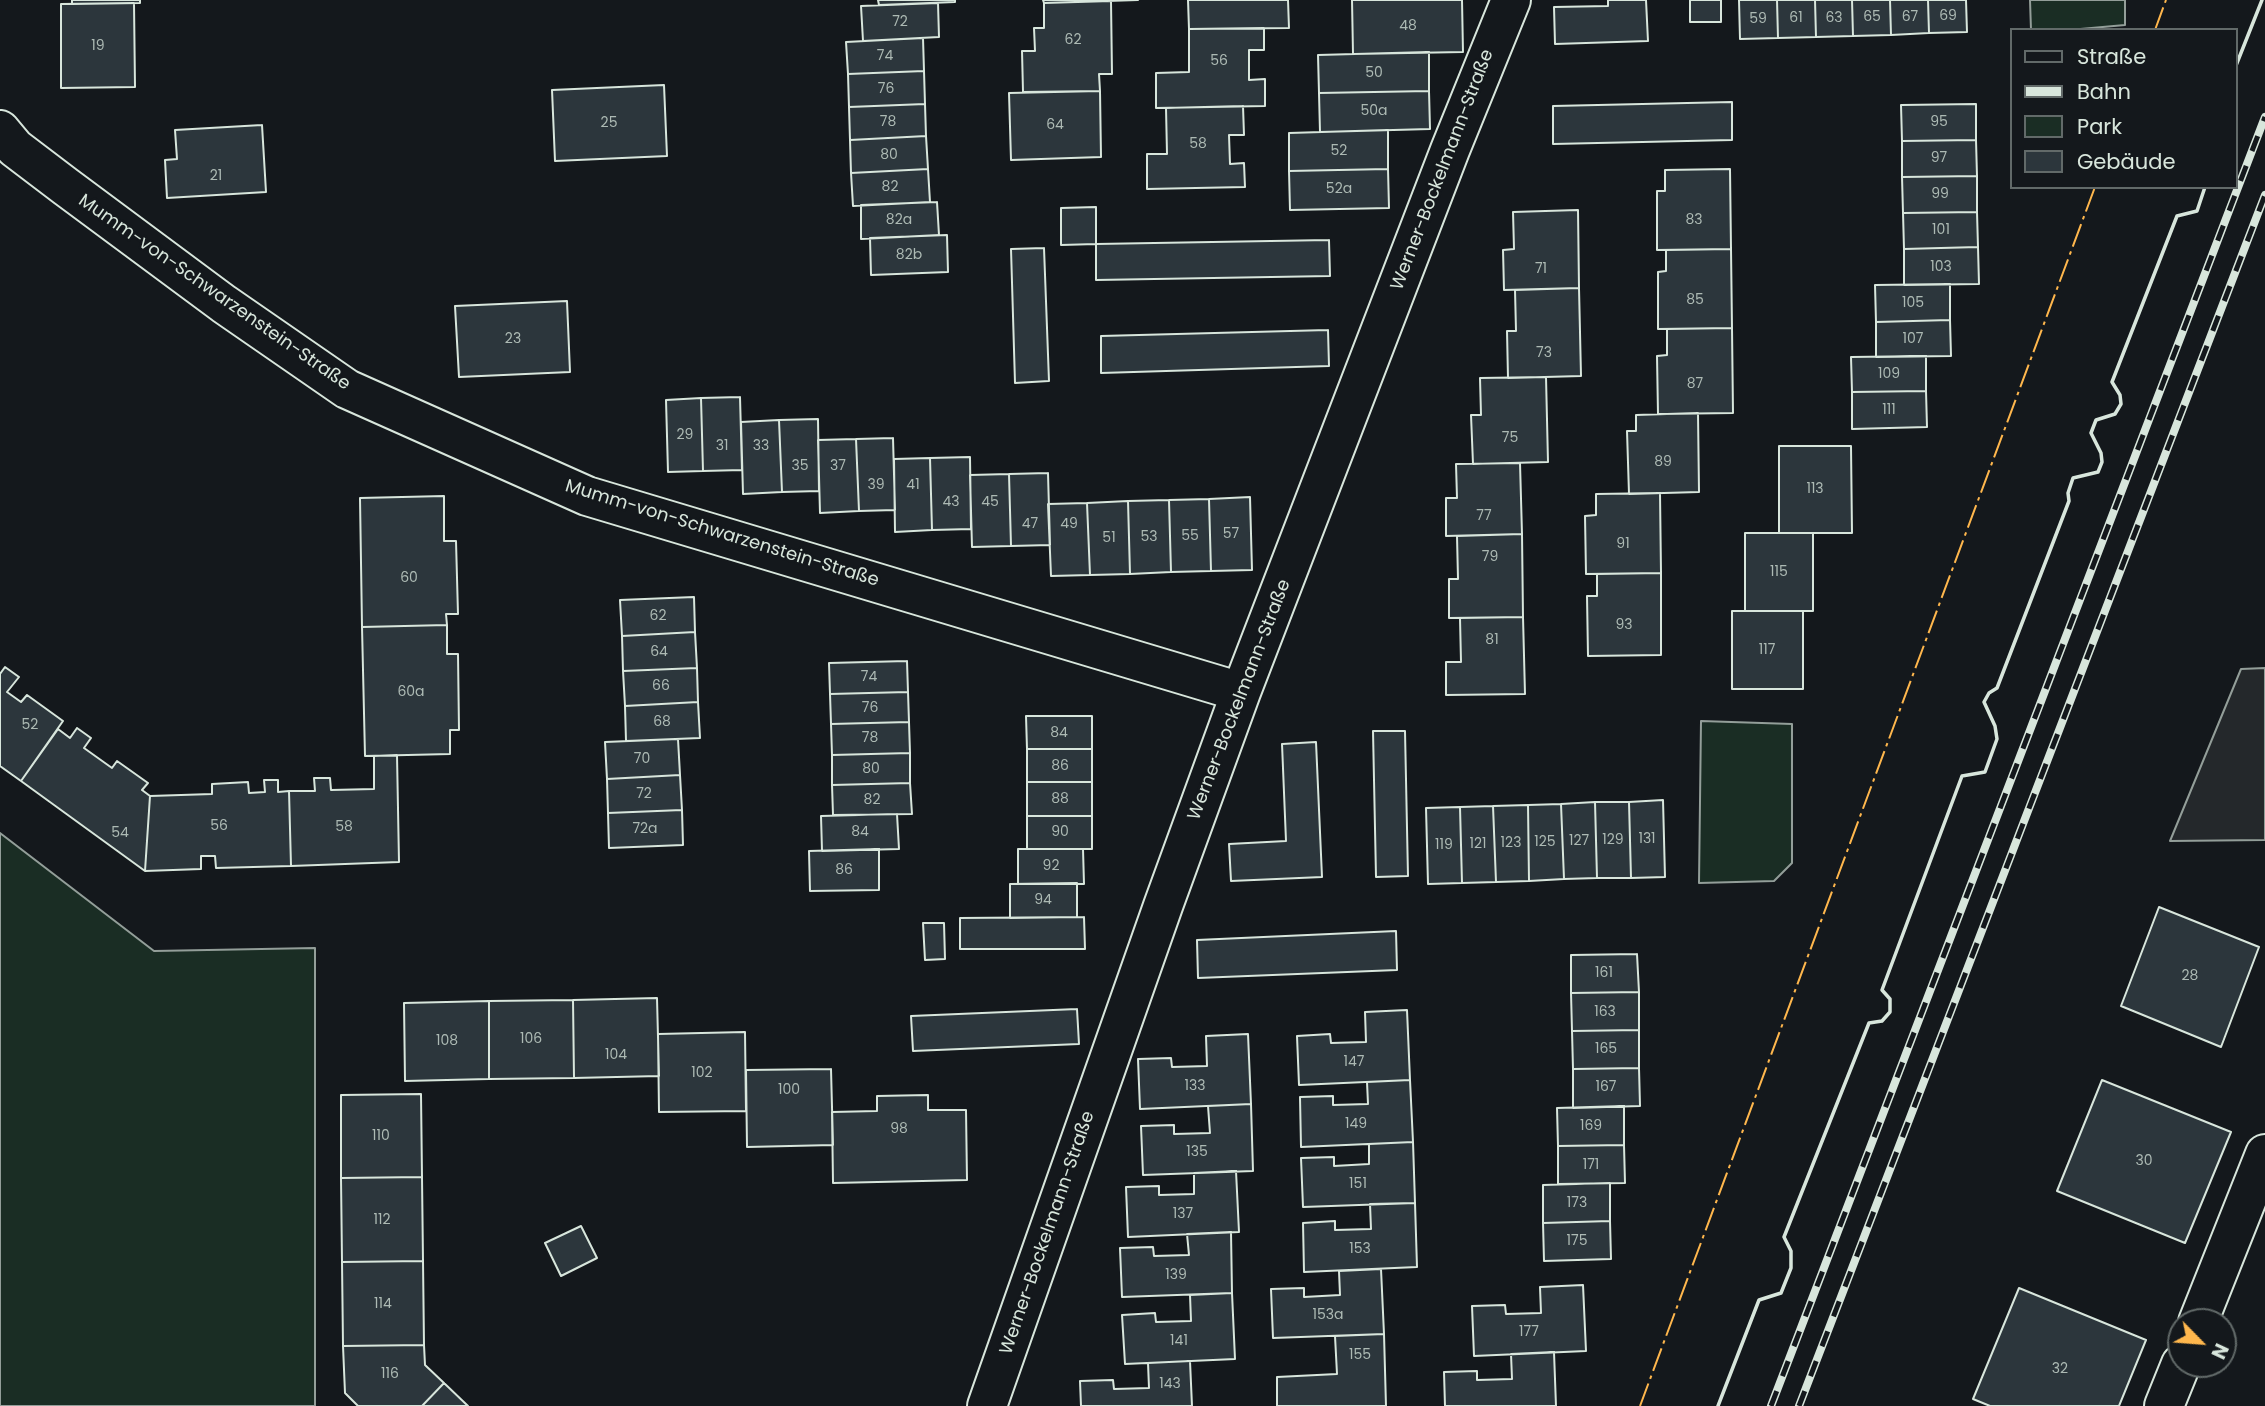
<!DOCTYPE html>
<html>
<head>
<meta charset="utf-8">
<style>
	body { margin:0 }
	#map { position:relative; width:2265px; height:1406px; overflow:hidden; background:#14181c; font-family:Poppins,sans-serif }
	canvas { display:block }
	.legend { position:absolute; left:2010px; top:28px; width:228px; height:161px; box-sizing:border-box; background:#14181c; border:2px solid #626a69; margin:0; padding:9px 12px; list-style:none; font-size:21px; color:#d8e6dc }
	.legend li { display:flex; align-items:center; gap:14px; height:35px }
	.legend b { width:35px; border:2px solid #626a69 }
	.north { position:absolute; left:2167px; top:1308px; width:70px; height:70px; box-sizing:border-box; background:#14181c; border:2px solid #626a69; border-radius:50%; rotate:115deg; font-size:19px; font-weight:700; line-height:28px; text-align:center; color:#d8e6dc }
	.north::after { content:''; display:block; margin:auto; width:24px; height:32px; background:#ffb74d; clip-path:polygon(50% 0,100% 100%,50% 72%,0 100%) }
</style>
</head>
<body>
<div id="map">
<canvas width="2265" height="1406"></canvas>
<ul class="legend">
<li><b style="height:9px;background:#14181c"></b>Straße</li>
<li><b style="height:9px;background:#d8e6dc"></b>Bahn</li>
<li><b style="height:19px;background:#1a2d24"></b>Park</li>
<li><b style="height:19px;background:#2c363c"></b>Gebäude</li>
</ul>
<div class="north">N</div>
</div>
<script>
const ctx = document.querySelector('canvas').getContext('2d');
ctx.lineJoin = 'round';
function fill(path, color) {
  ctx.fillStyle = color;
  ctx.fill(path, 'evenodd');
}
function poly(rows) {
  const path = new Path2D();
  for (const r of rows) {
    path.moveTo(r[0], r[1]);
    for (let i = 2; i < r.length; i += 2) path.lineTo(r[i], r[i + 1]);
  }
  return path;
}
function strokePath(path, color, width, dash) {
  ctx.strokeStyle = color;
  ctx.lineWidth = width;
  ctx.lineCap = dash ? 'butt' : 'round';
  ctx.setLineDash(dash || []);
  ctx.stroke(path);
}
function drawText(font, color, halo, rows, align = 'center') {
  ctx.font = font + ' Poppins,sans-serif';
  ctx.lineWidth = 5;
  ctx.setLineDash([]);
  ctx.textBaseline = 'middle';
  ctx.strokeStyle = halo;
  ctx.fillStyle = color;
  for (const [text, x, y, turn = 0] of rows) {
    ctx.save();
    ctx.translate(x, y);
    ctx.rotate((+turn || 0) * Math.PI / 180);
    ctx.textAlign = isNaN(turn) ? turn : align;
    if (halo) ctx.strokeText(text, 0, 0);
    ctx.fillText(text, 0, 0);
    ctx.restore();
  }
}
const green = poly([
	[2030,0,2125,0,2125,25,2069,30,2031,30,2030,0],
	[1701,721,1792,724,1792,863,1774,881,1699,883,1701,721],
	[0,833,154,951,315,948,315,1406,0,1406,0,833]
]);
fill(green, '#1a2d24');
strokePath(green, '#939e99', 2);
const parking = poly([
	[2265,668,2265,840,2170,841,2241,669,2265,668]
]);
fill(parking, '#24282b');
strokePath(parking, '#939e99', 2);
const building = poly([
	[72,0,140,0,140,3,72,4,72,0],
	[878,0,955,0,955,2,879,5,878,0],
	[1043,0,1138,0,1044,3,1043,0],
	[1188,0,1288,0,1289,28,1189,29,1188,0],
	[1352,0,1462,0,1463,52,1353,54,1352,0],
	[1608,0,1646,0,1648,41,1555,44,1554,7,1608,6,1608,0],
	[1690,0,1721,0,1721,22,1690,22,1690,0],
	[1739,0,1777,0,1778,38,1740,39,1739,0],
	[1777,0,1815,0,1816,37,1778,38,1777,0],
	[1815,0,1852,0,1853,36,1816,37,1815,0],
	[1852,0,1890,0,1891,35,1853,36,1852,0],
	[1890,0,1928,0,1929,33,1891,35,1890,0],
	[1928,0,1966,0,1967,32,1929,33,1928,0],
	[1111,1,1112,74,1099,74,1100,91,1023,92,1022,51,1035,51,1034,28,1044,28,1044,3,1111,1],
	[134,3,135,87,61,88,61,4,134,3],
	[938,3,939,37,863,41,861,6,938,3],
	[1264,28,1264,50,1249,50,1249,80,1265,79,1265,106,1156,108,1156,73,1189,72,1189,29,1264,28],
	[923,38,924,71,848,74,846,42,923,38],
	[1429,52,1429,91,1319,93,1318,55,1429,52],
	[924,71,925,104,849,107,848,74,924,71],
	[664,85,667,156,555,161,552,90,664,85],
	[1100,91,1101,157,1011,160,1009,93,1100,91],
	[1429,91,1430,129,1320,132,1319,93,1429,91],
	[1732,102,1732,140,1553,144,1553,106,1732,102],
	[925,104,926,136,850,140,849,107,925,104],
	[1976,104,1976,140,1902,141,1901,105,1976,104],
	[1243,106,1244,135,1229,135,1230,164,1244,163,1245,187,1147,189,1147,154,1167,154,1166,108,1243,106],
	[262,125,266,192,167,198,165,160,177,159,175,130,262,125],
	[1388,130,1388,169,1289,171,1289,133,1388,130],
	[926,136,928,169,851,173,850,140,926,136],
	[1976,140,1977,176,1902,177,1902,141,1976,140],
	[928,169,930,202,853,206,851,173,928,169],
	[1388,169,1389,208,1290,210,1289,171,1388,169],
	[1730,169,1731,249,1657,250,1657,191,1665,191,1665,170,1730,169],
	[1977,176,1977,212,1903,213,1902,177,1977,176],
	[937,202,939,235,861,239,861,205,937,202],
	[1096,207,1096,244,1061,245,1061,208,1096,207],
	[1578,210,1579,288,1504,290,1503,250,1514,249,1513,212,1578,210],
	[1977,212,1978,247,1904,249,1903,213,1977,212],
	[947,235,948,272,871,275,870,238,947,235],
	[1329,240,1330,276,1096,280,1096,244,1329,240],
	[1978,247,1979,284,1904,285,1904,249,1978,247],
	[1044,248,1049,381,1015,383,1011,249,1044,248],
	[1731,249,1732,328,1658,329,1658,272,1666,271,1666,250,1731,249],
	[1950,284,1950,320,1876,322,1875,285,1950,284],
	[1579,288,1581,376,1508,378,1507,331,1516,331,1515,290,1579,288],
	[567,301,570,372,459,377,455,306,567,301],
	[1950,320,1951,356,1876,357,1876,322,1950,320],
	[1732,328,1733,413,1658,414,1657,356,1667,355,1667,329,1732,328],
	[1328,330,1329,366,1101,373,1101,336,1328,330],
	[1926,356,1926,391,1852,392,1851,357,1926,356],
	[1546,377,1548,462,1473,464,1471,415,1481,415,1480,378,1546,377],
	[1926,391,1927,427,1852,429,1852,392,1926,391],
	[740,397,742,470,703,471,701,398,740,397],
	[701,398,703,471,668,472,666,400,701,398],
	[1698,413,1699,492,1629,494,1627,431,1636,431,1636,415,1698,413],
	[818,419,819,491,782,492,779,420,818,419],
	[779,420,782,492,743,494,741,422,779,420],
	[893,438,895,510,859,511,856,439,893,438],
	[856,439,859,511,820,513,818,440,856,439],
	[1779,446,1851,446,1852,533,1779,533,1779,446],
	[970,457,971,529,932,530,930,458,970,457],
	[930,458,932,530,895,532,894,459,930,458],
	[1520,463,1522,534,1446,536,1446,498,1457,498,1456,464,1520,463],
	[1048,473,1050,545,1011,546,1009,474,1048,473],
	[1009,474,1011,546,972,547,970,475,1009,474],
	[1660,493,1661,573,1586,574,1585,516,1596,515,1596,494,1660,493],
	[444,496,444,541,456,541,458,614,446,614,447,625,362,627,360,498,444,496],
	[1250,497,1252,570,1211,571,1209,499,1250,497],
	[1209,499,1211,571,1171,572,1169,500,1209,499],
	[1169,500,1171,572,1130,574,1128,501,1169,500],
	[1128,501,1130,574,1090,575,1087,503,1128,501],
	[1087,503,1090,575,1051,576,1048,504,1087,503],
	[1745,533,1813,533,1813,611,1745,611,1745,533],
	[1522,534,1523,617,1449,618,1449,579,1458,579,1457,536,1522,534],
	[1661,573,1661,655,1588,656,1587,596,1597,596,1597,574,1661,573],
	[694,597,695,632,622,636,620,600,694,597],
	[1732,611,1803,611,1803,689,1732,689,1732,611],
	[1523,617,1525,694,1446,695,1446,662,1461,662,1460,618,1523,617],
	[447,625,447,654,458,654,459,730,450,730,450,754,365,756,362,627,447,625],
	[695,632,697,668,623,671,622,636,695,632],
	[907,661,908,692,830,694,829,663,907,661],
	[5,667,19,677,7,692,21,702,27,695,63,721,21,781,0,766,0,674,5,667],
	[697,668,698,702,625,706,623,671,697,668],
	[908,692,909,722,831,724,830,694,908,692],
	[698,702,700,738,626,741,625,706,698,702],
	[1026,716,1092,716,1092,749,1027,749,1026,716],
	[909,722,910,753,832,755,831,724,909,722],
	[77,728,91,738,84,748,112,768,117,761,148,783,142,790,150,796,145,871,21,781,58,729,70,738,77,728],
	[1373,731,1405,731,1408,876,1376,877,1373,731],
	[678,739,680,775,607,779,605,742,678,739],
	[1316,742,1322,877,1231,881,1229,844,1286,841,1282,744,1316,742],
	[1027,749,1092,749,1092,782,1027,782,1027,749],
	[910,753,910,783,832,785,832,755,910,753],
	[397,755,399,862,291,866,289,791,315,791,314,778,330,778,331,790,374,789,374,756,397,755],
	[680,775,682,810,608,813,607,779,680,775],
	[264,780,278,780,278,792,289,791,291,866,216,868,215,856,201,856,201,869,145,871,150,796,212,794,212,784,248,782,249,793,265,792,264,780],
	[1027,782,1092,782,1092,816,1027,816,1027,782],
	[910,783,912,814,833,815,832,785,910,783],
	[1663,800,1665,877,1631,878,1629,802,1663,800],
	[1595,802,1597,878,1564,879,1561,804,1595,802],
	[1595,802,1629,802,1631,878,1597,878,1595,802],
	[1561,804,1564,879,1529,881,1528,805,1561,804],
	[1528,805,1529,881,1496,882,1493,806,1528,805],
	[1493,806,1496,882,1462,883,1460,807,1493,806],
	[1460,807,1462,883,1428,884,1426,808,1460,807],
	[682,810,683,845,609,848,608,813,682,810],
	[897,814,899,849,822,851,821,816,897,814],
	[1027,816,1092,816,1092,849,1027,849,1027,816],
	[879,849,879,890,810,891,809,851,879,849],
	[1018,849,1083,849,1084,884,1018,884,1018,849],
	[1077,883,1077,917,1010,918,1010,884,1077,883],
	[2159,907,2259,947,2221,1047,2121,1006,2159,907],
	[1084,917,1085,949,960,949,960,918,1084,917],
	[923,923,944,923,945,959,925,960,923,923],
	[1396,931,1397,970,1198,978,1197,940,1396,931],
	[1637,954,1639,992,1571,993,1571,955,1637,954],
	[1639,992,1639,1030,1572,1031,1571,993,1639,992],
	[657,998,659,1076,574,1078,573,1000,657,998],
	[573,1000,574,1078,489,1079,489,1001,573,1000],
	[489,1001,489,1079,405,1081,404,1003,489,1001],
	[1077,1009,1079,1044,913,1051,911,1016,1077,1009],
	[1407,1010,1410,1080,1299,1085,1297,1036,1330,1034,1331,1043,1366,1042,1365,1012,1407,1010],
	[1639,1030,1639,1068,1573,1069,1572,1031,1639,1030],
	[745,1032,746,1111,659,1112,658,1034,745,1032],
	[1248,1034,1251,1104,1140,1109,1138,1059,1171,1058,1172,1067,1207,1066,1206,1036,1248,1034],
	[1639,1068,1640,1106,1573,1108,1573,1069,1639,1068],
	[831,1069,833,1145,747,1147,746,1070,831,1069],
	[1410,1080,1413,1142,1301,1147,1300,1097,1333,1096,1333,1105,1368,1104,1367,1082,1410,1080],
	[2102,1080,2231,1132,2185,1243,2057,1191,2102,1080],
	[421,1094,422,1177,341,1178,341,1095,421,1094],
	[928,1095,928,1110,966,1110,967,1180,833,1183,832,1112,877,1111,877,1096,928,1095],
	[1251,1104,1253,1171,1143,1175,1141,1126,1174,1125,1174,1134,1210,1133,1208,1106,1251,1104],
	[1624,1106,1624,1145,1558,1146,1557,1108,1624,1106],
	[1413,1142,1415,1203,1303,1207,1301,1158,1334,1157,1334,1166,1369,1164,1369,1144,1413,1142],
	[1624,1145,1625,1183,1558,1184,1558,1146,1624,1145],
	[1236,1171,1239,1232,1128,1237,1126,1187,1159,1186,1159,1195,1194,1194,1194,1173,1236,1171],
	[422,1177,423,1261,342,1262,341,1178,422,1177],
	[1610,1183,1610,1221,1543,1223,1543,1185,1610,1183],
	[1415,1203,1417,1267,1304,1272,1303,1223,1335,1221,1335,1230,1371,1229,1370,1204,1415,1203],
	[1610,1221,1611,1259,1544,1261,1543,1223,1610,1221],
	[581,1226,597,1258,561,1276,545,1243,581,1226],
	[1231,1232,1232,1293,1122,1297,1120,1248,1153,1247,1154,1256,1189,1255,1187,1234,1231,1232],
	[423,1261,424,1345,343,1346,342,1262,423,1261],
	[1381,1269,1384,1334,1273,1338,1271,1289,1304,1288,1304,1297,1340,1295,1339,1271,1381,1269],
	[1583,1285,1586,1351,1474,1356,1472,1306,1505,1305,1506,1314,1541,1313,1540,1287,1583,1285],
	[2019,1288,2146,1340,2119,1406,1990,1406,1973,1399,2019,1288],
	[1232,1293,1235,1359,1125,1364,1122,1315,1155,1313,1156,1322,1191,1321,1190,1295,1232,1293],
	[1384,1334,1386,1406,1277,1406,1277,1377,1337,1374,1335,1336,1384,1334],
	[424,1345,425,1365,444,1383,422,1406,358,1406,345,1393,343,1346,424,1345],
	[1554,1352,1556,1406,1445,1406,1444,1372,1477,1371,1477,1380,1512,1379,1511,1354,1554,1352],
	[1190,1361,1192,1406,1081,1406,1080,1381,1113,1380,1114,1389,1149,1388,1148,1363,1190,1361],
	[444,1383,468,1406,422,1406,444,1383]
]);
fill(building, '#2c363c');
strokePath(building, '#d8e6dc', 2);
const minor = poly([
	[0,130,15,148,65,186,224,304,347,389,587,496,1241,692],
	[2198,1322,2265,1154],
	[987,1406,1163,906,1241,692,1450,150,1511,0],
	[2164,1406,2181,1364]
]);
strokePath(minor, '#d8e6dc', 42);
strokePath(minor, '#14181c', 38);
const rail = poly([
	[1771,1406,2265,117],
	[1799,1406,2265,195]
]);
strokePath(rail, '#d8e6dc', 8);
strokePath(rail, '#14181c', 5, [16]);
strokePath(poly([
	[2235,68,2262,0],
	[1718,1406,1759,1300,1781,1293,1791,1268,1791,1251,1784,1237,1869,1023,1882,1021,1890,1012,1890,999,1882,990,1962,776,1985,772,1997,739,1995,726,1984,702,1989,693,1997,688,2069,501,2068,493,2073,478,2098,472,2102,462,2101,453,2091,433,2096,420,2115,414,2121,404,2120,395,2112,382,2177,216,2197,211,2205,187]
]), '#d8e6dc', 3.5);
strokePath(poly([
	[2155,30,2166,0],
	[1640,1406,2095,187]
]), '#ffb74d', 2, [24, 5, 3.5, 5]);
drawText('14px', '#adbab4', null, [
	["69",1948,16],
	["65",1872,17],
	["67",1910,17],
	["61",1796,18],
	["63",1834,18],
	["59",1758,19],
	["72",900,22],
	["48",1408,26],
	["62",1073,40],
	["19",98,46],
	["74",885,56],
	["56",1219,61],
	["50",1374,73],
	["76",886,89],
	["50a",1374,111],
	["78",888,122],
	["95",1939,122],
	["25",609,123],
	["64",1055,125],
	["58",1198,144],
	["52",1339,151],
	["80",889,155],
	["97",1939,158],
	["21",216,176],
	["82",890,187],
	["52a",1339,189],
	["99",1940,194],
	["82a",899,220],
	["83",1694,220],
	["101",1941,230],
	["82b",909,255],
	["103",1941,267],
	["71",1541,269],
	["85",1695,300],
	["105",1913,303],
	["23",513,339],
	["107",1913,339],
	["73",1544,353],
	["109",1889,374],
	["87",1695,384],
	["111",1889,410],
	["29",685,435],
	["75",1510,438],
	["31",722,446],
	["33",761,446],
	["89",1663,462],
	["35",800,466],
	["37",838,466],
	["39",876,485],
	["41",913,485],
	["113",1815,489],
	["43",951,502],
	["45",990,502],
	["77",1484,516],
	["47",1030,524],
	["49",1069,524],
	["57",1231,534],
	["55",1190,536],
	["53",1149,537],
	["51",1109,538],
	["91",1623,544],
	["79",1490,557],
	["115",1779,572],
	["60",409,578],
	["62",658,616],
	["93",1624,625],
	["81",1492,640],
	["117",1767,650],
	["64",659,652],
	["74",869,677],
	["66",661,686],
	["60a",411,692],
	["76",870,708],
	["68",662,722],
	["52",30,725],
	["84",1059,733],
	["78",870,738],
	["70",642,759],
	["86",1060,766],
	["80",871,769],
	["72",644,794],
	["88",1060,799],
	["82",872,800],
	["56",219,826],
	["58",344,827],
	["72a",645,829],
	["84",860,832],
	["90",1060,832],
	["54",120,833],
	["131",1647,839],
	["129",1613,840],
	["127",1579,841],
	["125",1545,842],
	["123",1511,843],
	["121",1478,844],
	["119",1444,845],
	["92",1051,866],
	["86",844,870],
	["94",1043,900],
	["161",1604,973],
	["28",2190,976],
	["163",1605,1012],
	["106",531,1039],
	["108",447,1041],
	["165",1606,1049],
	["104",616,1055],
	["147",1354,1062],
	["102",702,1073],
	["133",1195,1086],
	["167",1606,1087],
	["100",789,1090],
	["149",1356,1124],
	["169",1591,1126],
	["98",899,1129],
	["110",381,1136],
	["135",1197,1152],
	["30",2144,1161],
	["171",1591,1165],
	["151",1358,1184],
	["173",1577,1203],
	["137",1183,1214],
	["112",382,1220],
	["175",1577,1241],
	["153",1360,1249],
	["139",1176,1275],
	["114",383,1304],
	["153a",1328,1315],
	["177",1529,1332],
	["141",1179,1341],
	["155",1360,1355],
	["32",2060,1369],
	["116",390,1374],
	["143",1170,1384]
]);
drawText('18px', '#d8e6dc', '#14181c', [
	["Werner-Bockelmann-Straße",1443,170,-69],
	["Mumm-von-Schwarzenstein-Straße",214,293,35],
	["Mumm-von-Schwarzenstein-Straße",722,534,17],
	["Werner-Bockelmann-Straße",1240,700,-69],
	["Werner-Bockelmann-Straße",1048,1233,-71]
]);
</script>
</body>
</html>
